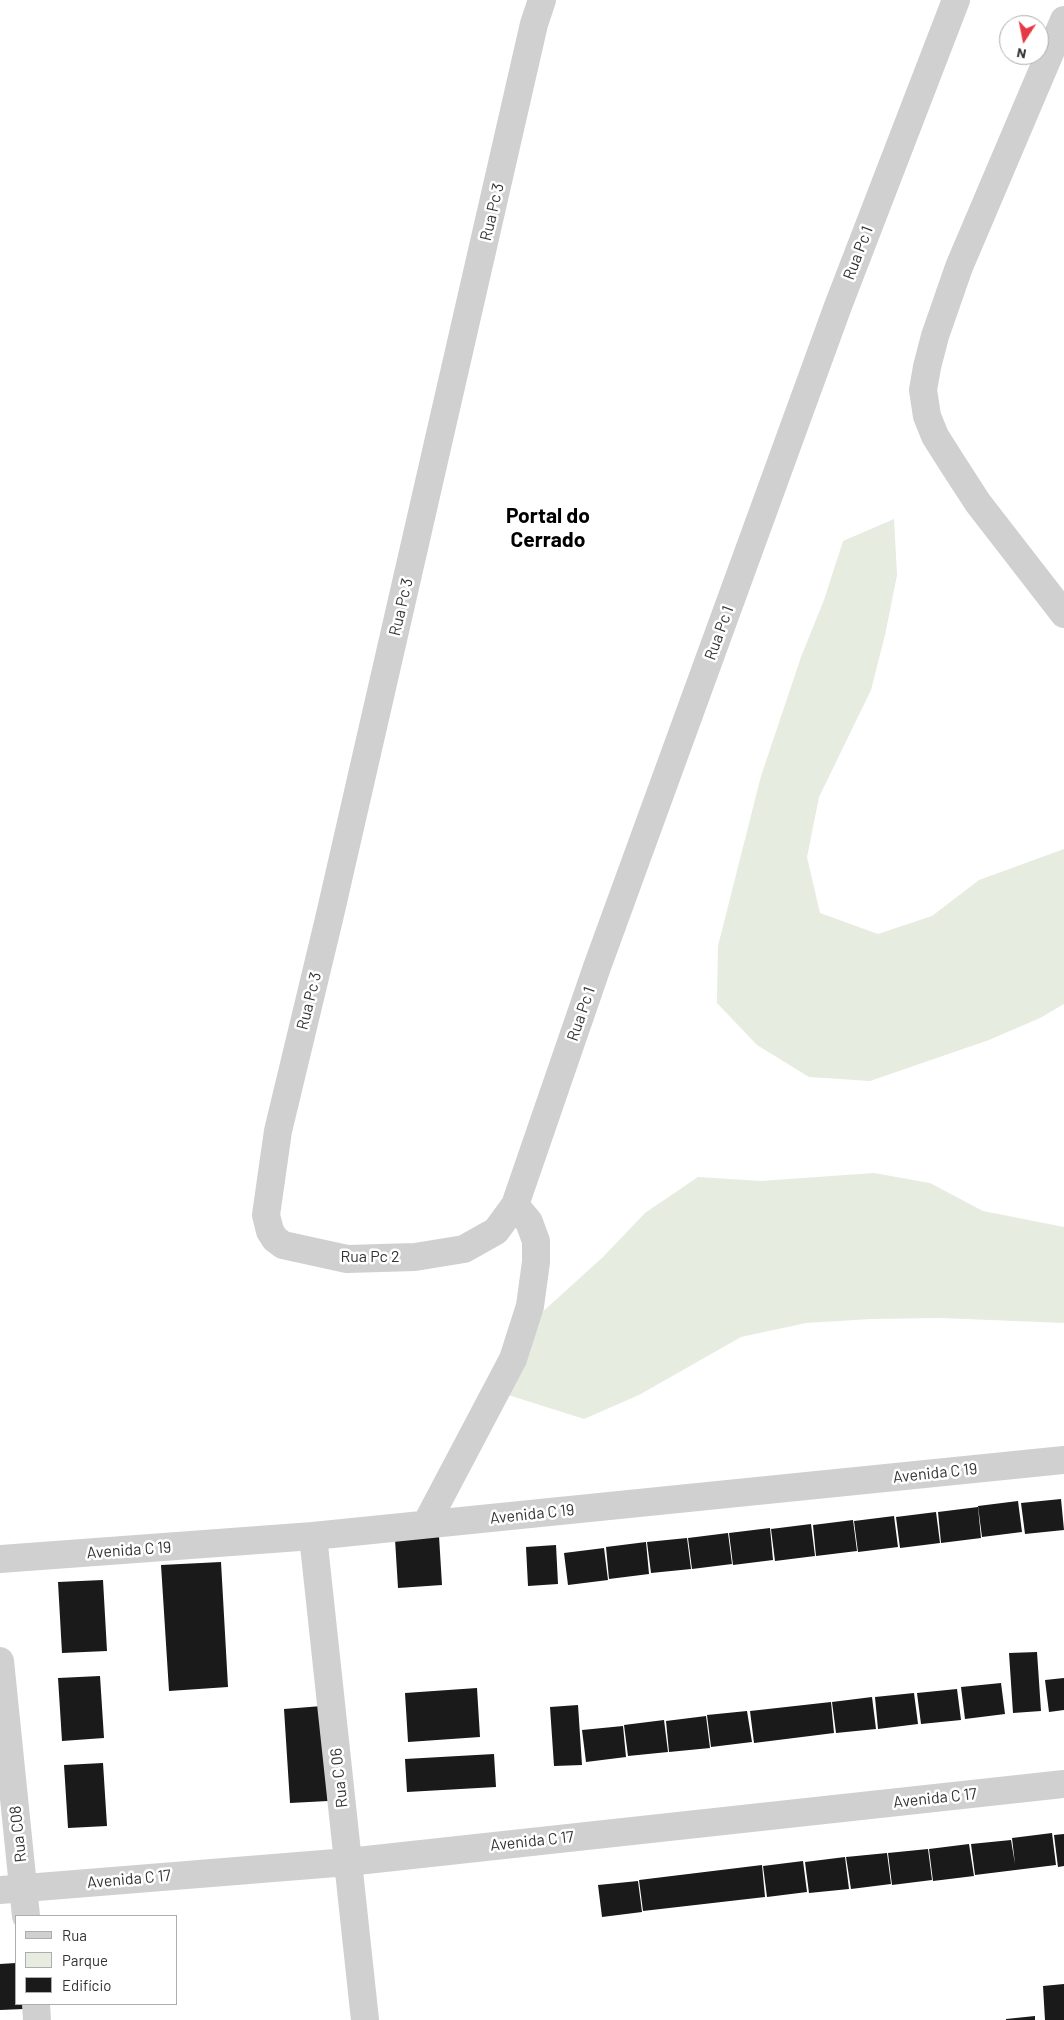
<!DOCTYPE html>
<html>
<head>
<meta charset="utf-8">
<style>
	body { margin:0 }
	#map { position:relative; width:1064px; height:2020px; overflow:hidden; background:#fff; font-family:Barlow,sans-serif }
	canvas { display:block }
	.legend { position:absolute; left:15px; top:1915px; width:162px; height:90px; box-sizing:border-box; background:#fff; border:1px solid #adadad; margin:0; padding:6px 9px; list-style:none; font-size:15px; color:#333 }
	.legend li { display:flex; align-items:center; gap:10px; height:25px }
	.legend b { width:25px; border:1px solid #adadad }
	.north { position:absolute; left:999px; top:15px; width:50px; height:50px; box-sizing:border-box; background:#fff; border:1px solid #adadad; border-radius:50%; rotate:191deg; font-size:14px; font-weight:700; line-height:20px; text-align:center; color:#333 }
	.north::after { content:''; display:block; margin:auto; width:18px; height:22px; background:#e63946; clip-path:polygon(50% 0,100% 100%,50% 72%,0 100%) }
</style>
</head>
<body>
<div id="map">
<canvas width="1064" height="2020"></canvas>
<ul class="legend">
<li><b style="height:6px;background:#d0d0d0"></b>Rua</li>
<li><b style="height:14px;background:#e6ecdf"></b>Parque</li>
<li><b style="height:14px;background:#1a1a1a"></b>Edifício</li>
</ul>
<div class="north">N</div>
</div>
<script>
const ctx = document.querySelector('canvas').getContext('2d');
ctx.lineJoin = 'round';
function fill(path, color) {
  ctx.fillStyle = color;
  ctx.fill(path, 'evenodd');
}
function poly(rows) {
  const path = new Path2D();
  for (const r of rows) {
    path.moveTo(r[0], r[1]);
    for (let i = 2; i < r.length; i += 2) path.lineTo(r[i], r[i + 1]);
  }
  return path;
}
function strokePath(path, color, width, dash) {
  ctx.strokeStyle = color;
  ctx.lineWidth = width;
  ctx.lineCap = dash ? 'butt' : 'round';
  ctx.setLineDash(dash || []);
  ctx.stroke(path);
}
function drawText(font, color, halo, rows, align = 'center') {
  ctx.font = font + ' Barlow,sans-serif';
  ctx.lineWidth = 5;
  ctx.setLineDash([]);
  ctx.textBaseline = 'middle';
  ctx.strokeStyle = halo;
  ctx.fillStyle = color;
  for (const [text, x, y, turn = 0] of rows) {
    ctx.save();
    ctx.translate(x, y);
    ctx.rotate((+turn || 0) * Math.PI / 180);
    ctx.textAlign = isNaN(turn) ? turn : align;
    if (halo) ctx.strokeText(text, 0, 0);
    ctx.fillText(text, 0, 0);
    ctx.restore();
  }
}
fill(poly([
	[894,519,897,575,885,635,871,690,819,797,807,857,820,913,878,934,932,916,979,880,1064,849,1064,1004,1040,1018,989,1040,870,1081,809,1077,757,1045,717,1003,718,946,761,776,801,657,824,600,843,541],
	[874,1173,930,1183,983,1211,1064,1227,1064,1323,941,1318,871,1319,806,1323,741,1337,639,1395,584,1419,505,1394,516,1336,603,1257,645,1213,698,1177,761,1181]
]), '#e6ecdf');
fill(poly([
	[1061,1499,1064,1530,1025,1534,1021,1503],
	[1018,1501,1022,1532,982,1537,978,1506],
	[978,1507,981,1538,941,1543,938,1512],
	[936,1512,940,1543,900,1548,896,1517],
	[894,1516,898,1547,858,1552,854,1521],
	[853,1520,857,1551,816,1556,813,1525],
	[811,1524,815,1556,775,1561,771,1529],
	[770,1528,773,1560,733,1565,729,1533],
	[728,1533,732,1564,692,1569,688,1538],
	[439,1536,442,1585,398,1588,395,1539],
	[687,1538,691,1569,651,1573,647,1542],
	[646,1542,649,1574,609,1579,606,1547],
	[556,1545,558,1584,528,1586,526,1547],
	[604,1548,608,1580,568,1585,564,1553],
	[221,1562,228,1687,169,1691,161,1565],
	[103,1580,107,1651,62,1653,58,1582],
	[1037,1652,1041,1711,1013,1713,1009,1653],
	[100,1676,104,1738,62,1741,58,1678],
	[1064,1678,1064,1710,1049,1712,1045,1680],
	[1001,1683,1005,1714,965,1719,961,1687],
	[477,1688,480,1737,408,1742,405,1693],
	[957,1689,961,1720,921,1724,917,1693],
	[914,1693,918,1724,878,1729,875,1697],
	[872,1697,876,1729,836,1733,832,1702],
	[831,1702,834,1733,754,1743,750,1711],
	[578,1705,582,1765,554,1766,550,1707],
	[322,1706,328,1801,290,1803,284,1709],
	[747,1711,752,1742,711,1747,707,1715],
	[706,1716,710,1748,669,1752,666,1721],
	[664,1720,668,1752,628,1756,624,1725],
	[623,1726,626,1757,586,1762,582,1730],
	[494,1754,496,1787,407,1792,405,1759],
	[103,1763,107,1826,68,1828,64,1765],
	[1052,1833,1056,1865,975,1875,971,1844,1011,1840,1015,1864,1012,1838],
	[1064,1834,1064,1866,1058,1867,1054,1835],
	[969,1844,974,1876,933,1881,929,1849],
	[928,1849,932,1880,892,1885,888,1853],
	[887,1853,891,1884,851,1889,846,1857],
	[845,1857,849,1889,809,1893,805,1862],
	[803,1861,807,1892,767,1897,763,1866],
	[762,1865,765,1897,643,1911,639,1880],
	[638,1881,642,1912,602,1917,598,1885],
	[16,1963,16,2004,24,2004,24,2009,0,2010,0,1964],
	[1064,1984,1064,2020,1045,2020,1043,1986],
	[1035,2016,1035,2020,1006,2020,1006,2019]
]), '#1a1a1a');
strokePath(poly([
	[542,0,534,24,329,919,278,1131,266,1215,270,1231,275,1239,283,1245,347,1259,415,1257,464,1249,496,1231,515,1205,597,967,838,306,956,0],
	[1064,20,959,267,935,336,927,367,923,390,927,416,935,436,954,466,978,503,1064,614],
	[426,1524,513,1359,530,1306,536,1262,536,1241,529,1222,515,1205],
	[313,1536,365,2020],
	[0,1559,313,1536,1064,1460],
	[0,1661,26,1916],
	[0,1890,348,1862,1064,1784],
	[36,2004,37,2020]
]), '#d0d0d0', 28);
drawText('16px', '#333', '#fff', [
	["Rua Pc 3",492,212,-77],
	["Rua Pc 1",858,253,-69],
	["Rua Pc 3",401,607,-77],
	["Rua Pc 1",719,633,-70],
	["Rua Pc 3",309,1001,-76],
	["Rua Pc 1",581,1014,-71],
	["Rua Pc 2",370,1257],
	["Avenida C 19",935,1473,-6],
	["Avenida C 19",532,1514,-6],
	["Avenida C 19",129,1550,-4],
	["Rua C 06",339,1778,-96],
	["Avenida C 17",935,1798,-6],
	["Rua C08",18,1834,-96],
	["Avenida C 17",532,1841,-6],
	["Avenida C 17",129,1879,-5]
]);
drawText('bold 21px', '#000', '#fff', [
	["Portal do",548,516],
	["Cerrado",548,540]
]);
</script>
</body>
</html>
